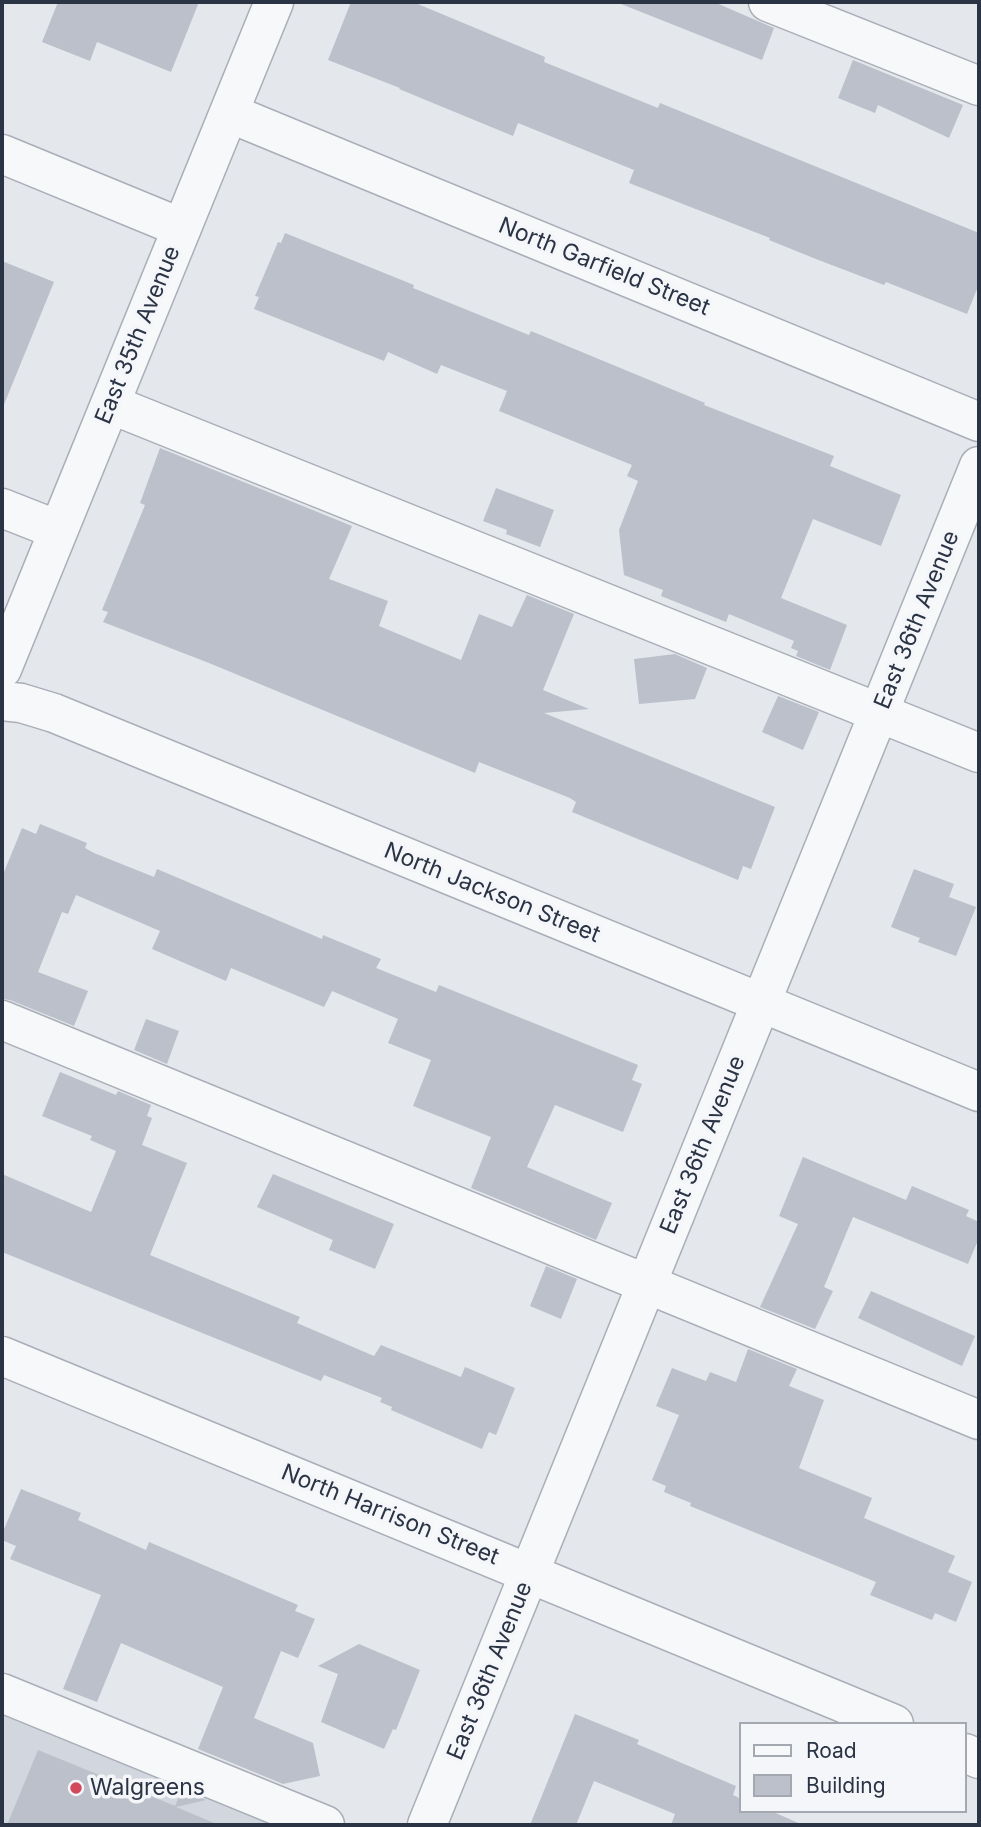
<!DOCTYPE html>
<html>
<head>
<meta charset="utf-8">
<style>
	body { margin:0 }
	#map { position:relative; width:981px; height:1827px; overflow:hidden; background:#e4e7ec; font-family:Inter,sans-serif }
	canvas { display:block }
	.frame { position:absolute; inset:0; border:4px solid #2b3445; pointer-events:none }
	.legend { position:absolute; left:739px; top:1722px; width:228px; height:91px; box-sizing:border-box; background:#f4f6f9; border:2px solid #a4a8b1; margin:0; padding:9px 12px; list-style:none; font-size:21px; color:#2b3445 }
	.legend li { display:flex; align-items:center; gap:14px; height:35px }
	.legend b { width:35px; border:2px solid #a4a8b1 }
</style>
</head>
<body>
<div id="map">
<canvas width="981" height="1827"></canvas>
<div class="frame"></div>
<ul class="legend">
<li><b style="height:9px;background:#f7f8fa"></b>Road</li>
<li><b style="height:19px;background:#bbc0ca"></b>Building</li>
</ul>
</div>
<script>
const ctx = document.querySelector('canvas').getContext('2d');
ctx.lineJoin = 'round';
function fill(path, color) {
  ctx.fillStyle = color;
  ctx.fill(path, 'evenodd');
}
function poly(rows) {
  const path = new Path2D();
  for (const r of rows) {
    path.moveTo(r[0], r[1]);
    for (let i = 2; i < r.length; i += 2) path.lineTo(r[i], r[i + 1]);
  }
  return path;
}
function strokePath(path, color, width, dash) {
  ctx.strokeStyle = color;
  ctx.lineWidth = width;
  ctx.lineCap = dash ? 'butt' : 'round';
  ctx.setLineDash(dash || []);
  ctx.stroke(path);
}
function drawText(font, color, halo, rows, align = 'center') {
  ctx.font = font + ' Inter,sans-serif';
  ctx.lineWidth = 7;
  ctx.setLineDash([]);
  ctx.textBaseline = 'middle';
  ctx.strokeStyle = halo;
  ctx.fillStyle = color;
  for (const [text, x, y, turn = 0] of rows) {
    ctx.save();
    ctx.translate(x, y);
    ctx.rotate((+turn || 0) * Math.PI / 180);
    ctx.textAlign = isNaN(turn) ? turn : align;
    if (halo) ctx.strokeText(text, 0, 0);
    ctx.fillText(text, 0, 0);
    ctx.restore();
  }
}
fill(poly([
	[2,1693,325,1825,2,1825]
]), '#d2d6de');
fill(poly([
	[58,2,199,2,171,72,97,42,90,61,42,42],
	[351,2,413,2,545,57,544,62,658,108,660,103,979,233,979,284,967,314,886,282,884,285,816,259,769,240,770,238,629,183,634,170,518,123,513,136,399,89,400,88,328,60],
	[621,2,714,2,774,28,762,60,621,4],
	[853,60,963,105,949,138,878,105,875,113,838,98],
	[285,233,414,285,413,288,529,335,531,331,705,403,704,405,834,456,830,466,901,495,881,546,813,519,781,598,847,625,830,670,796,656,798,651,791,648,794,641,729,614,726,622,661,596,663,590,624,575,619,530,638,481,627,476,632,465,499,411,507,391,441,365,437,374,388,352,384,361,254,309,259,297,255,296,278,242,281,243],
	[2,261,54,282,3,407,2,407],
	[160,448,352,526,329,579,388,601,379,626,461,660,479,614,512,627,527,595,574,614,543,690,589,709,544,713,775,807,751,869,743,866,738,880,572,812,576,802,570,798,479,762,475,773,209,663,103,622,108,612,102,610,145,505,140,503],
	[496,488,554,510,540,547,506,534,507,530,483,521],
	[675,654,707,668,695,699,639,704,634,659],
	[778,696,819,712,803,750,762,732],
	[40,824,87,843,85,848,94,853,154,877,157,869,322,939,323,935,381,959,376,968,436,992,439,985,638,1065,632,1080,642,1084,623,1132,555,1105,527,1167,612,1203,596,1240,471,1188,491,1137,413,1106,431,1060,388,1043,398,1019,332,991,324,1007,231,968,226,981,152,949,160,931,76,895,68,914,62,912,38,972,88,991,74,1026,10,1000,2,999,2,877,22,828,36,834],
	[914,869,954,884,949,897,976,907,956,956,918,942,920,938,891,927],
	[146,1019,179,1031,167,1064,134,1050],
	[60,1072,116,1095,118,1091,151,1105,147,1116,152,1118,142,1145,187,1163,150,1255,300,1317,297,1323,374,1356,381,1345,461,1377,465,1367,515,1388,496,1435,489,1432,482,1449,391,1410,392,1407,380,1402,382,1398,324,1375,321,1381,2,1252,2,1174,91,1212,116,1151,90,1140,92,1136,42,1116],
	[803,1157,906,1200,912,1186,969,1210,966,1216,979,1222,979,1238,968,1264,853,1217,824,1287,833,1291,815,1329,760,1307,798,1224,779,1216],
	[273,1174,394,1224,375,1269,329,1250,333,1240,257,1207],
	[546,1266,577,1279,561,1319,530,1306],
	[871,1291,975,1336,962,1366,858,1318],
	[748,1349,797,1369,789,1386,824,1400,799,1468,872,1498,864,1518,955,1556,948,1572,972,1582,956,1622,935,1613,932,1620,870,1595,876,1582,690,1506,691,1503,664,1492,666,1486,652,1480,679,1415,656,1406,672,1368,706,1381,710,1372,736,1382],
	[21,1489,81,1513,78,1520,146,1550,149,1542,298,1605,295,1611,315,1619,298,1658,281,1651,254,1718,313,1743,320,1776,283,1784,198,1749,223,1687,121,1643,97,1702,63,1689,101,1595,10,1559,16,1546,2,1540,2,1534],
	[359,1644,420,1670,396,1730,393,1729,384,1749,321,1722,338,1674,318,1666],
	[575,1714,639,1740,637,1744,736,1786,733,1795,741,1799,741,1811,771,1811,803,1825,671,1825,675,1814,594,1781,576,1825,530,1825],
	[38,1750,175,1806,182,1790,206,1800,176,1807,219,1825,7,1825]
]), '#bbc0ca');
const minor = poly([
	[768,2,979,86],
	[229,113,979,422],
	[2,154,182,228],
	[110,404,979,753],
	[2,508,58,530],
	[2,669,274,2],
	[2,701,21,703,54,713,979,1092],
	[2,1020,979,1420],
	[2,1356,894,1724],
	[2,1693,325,1825],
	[965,1753,979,1759],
	[427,1825,979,466]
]);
strokePath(minor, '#a9aeb7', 41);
strokePath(minor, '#f7f8fa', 38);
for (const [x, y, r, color] of [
	[76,1788,7,"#d1495b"]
]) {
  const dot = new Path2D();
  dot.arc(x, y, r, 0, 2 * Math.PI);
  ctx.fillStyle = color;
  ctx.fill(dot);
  strokePath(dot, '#f4f6f9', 2.5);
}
drawText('23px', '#2b3445', '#f4f6f9', [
	["North Garfield Street",604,267,22],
	["East 35th Avenue",138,335,-68],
	["East 36th Avenue",917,620,-68],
	["North Jackson Street",492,893,22],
	["East 36th Avenue",703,1145,-68],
	["North Harrison Street",390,1515,22],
	["East 36th Avenue",490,1671,-68]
]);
drawText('23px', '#2b3445', '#f4f6f9', [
	["Walgreens",90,1788]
], 'left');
</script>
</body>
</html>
